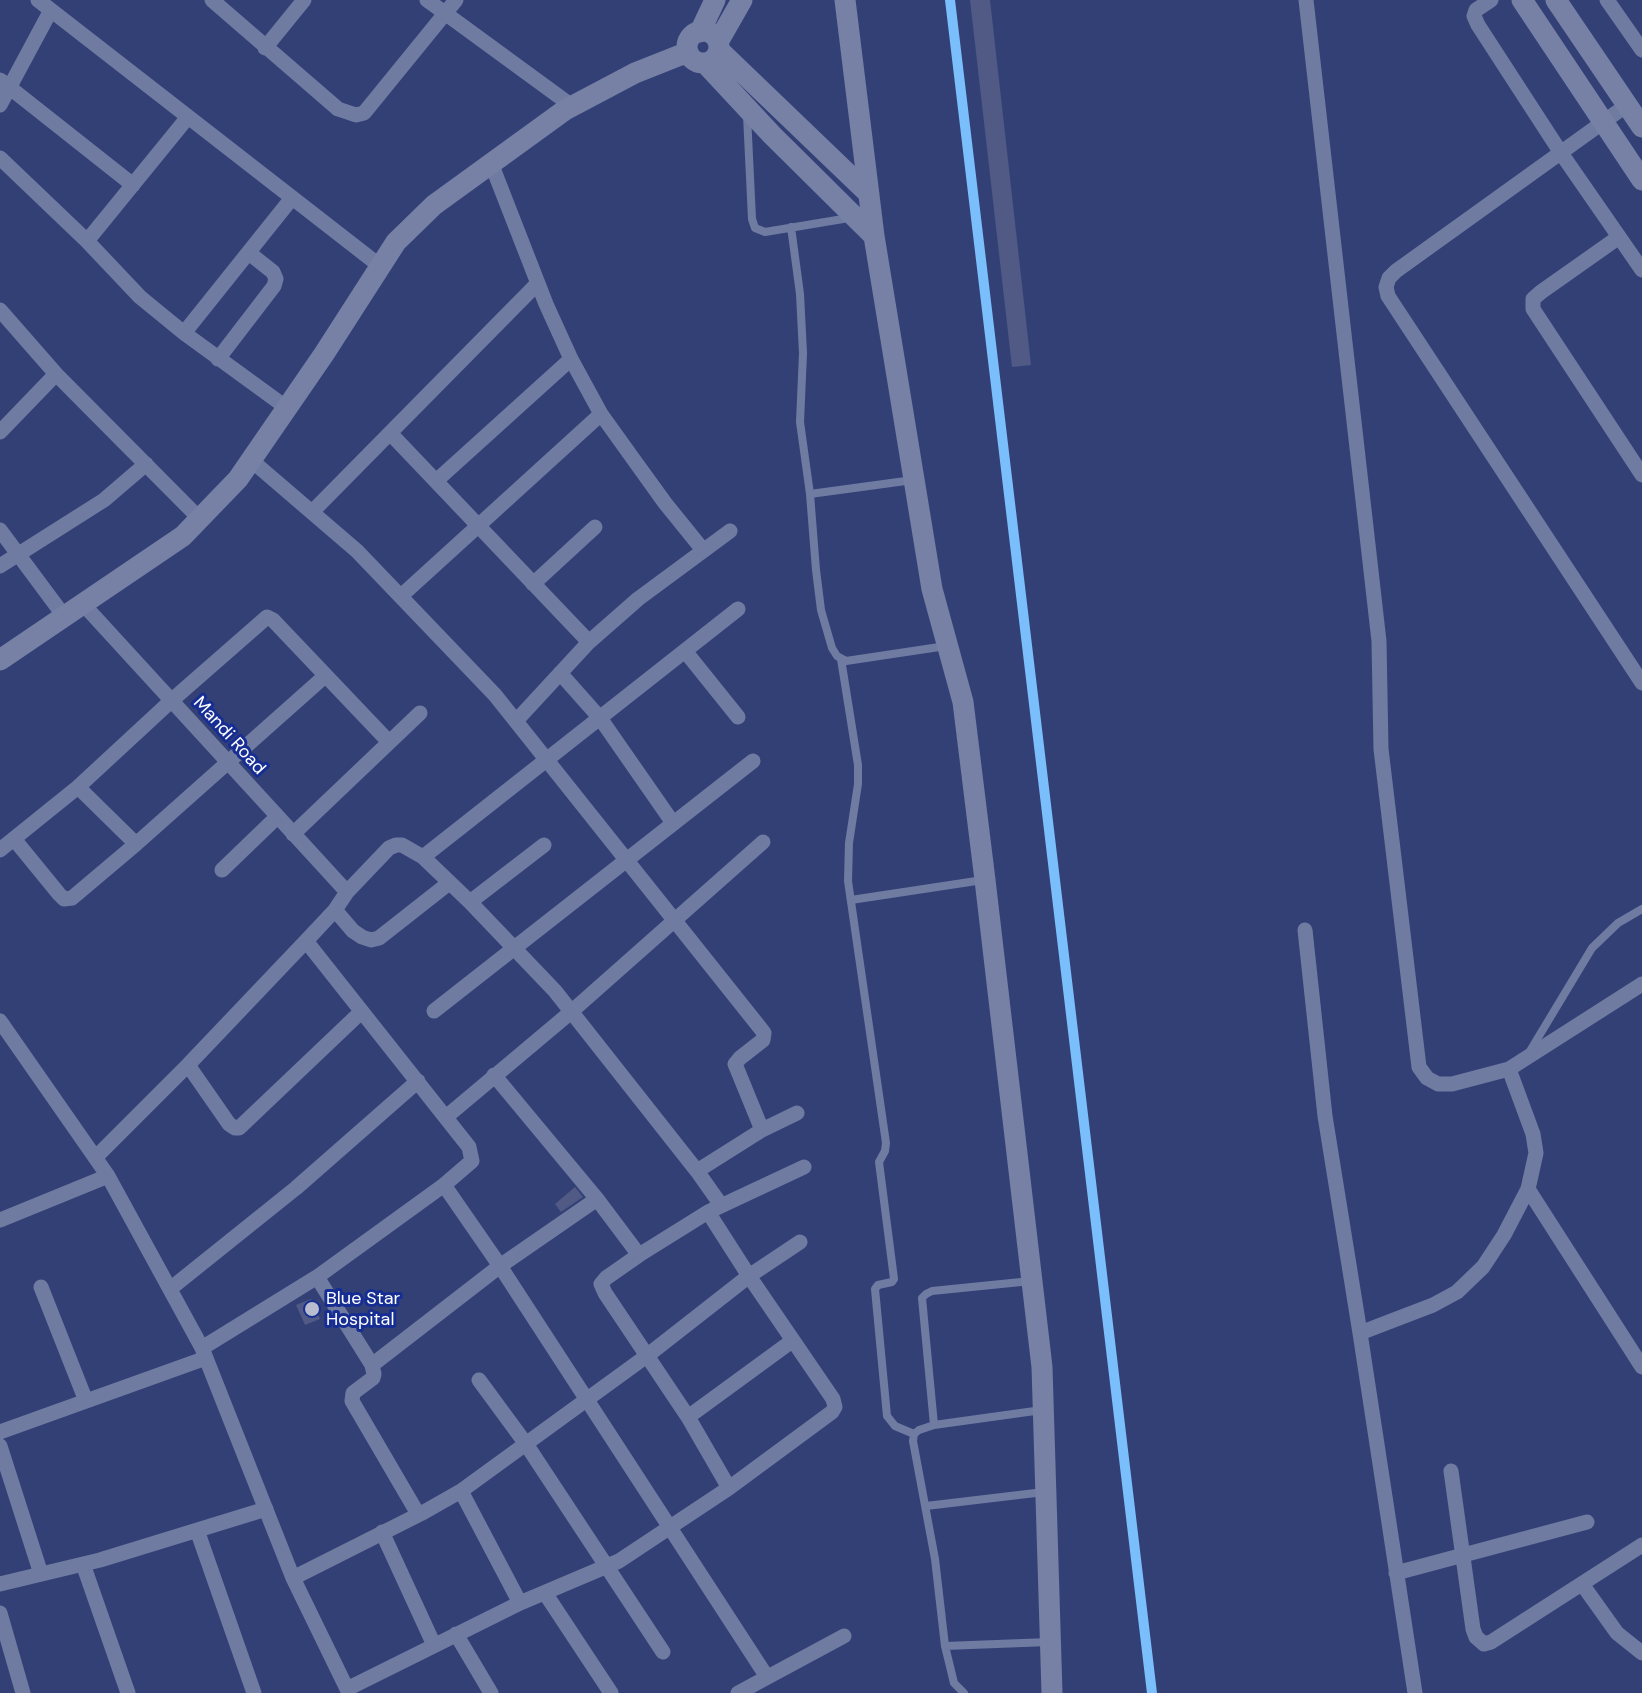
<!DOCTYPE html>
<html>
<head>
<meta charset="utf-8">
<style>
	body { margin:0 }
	canvas { display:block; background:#334076 }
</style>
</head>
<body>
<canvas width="1642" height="1693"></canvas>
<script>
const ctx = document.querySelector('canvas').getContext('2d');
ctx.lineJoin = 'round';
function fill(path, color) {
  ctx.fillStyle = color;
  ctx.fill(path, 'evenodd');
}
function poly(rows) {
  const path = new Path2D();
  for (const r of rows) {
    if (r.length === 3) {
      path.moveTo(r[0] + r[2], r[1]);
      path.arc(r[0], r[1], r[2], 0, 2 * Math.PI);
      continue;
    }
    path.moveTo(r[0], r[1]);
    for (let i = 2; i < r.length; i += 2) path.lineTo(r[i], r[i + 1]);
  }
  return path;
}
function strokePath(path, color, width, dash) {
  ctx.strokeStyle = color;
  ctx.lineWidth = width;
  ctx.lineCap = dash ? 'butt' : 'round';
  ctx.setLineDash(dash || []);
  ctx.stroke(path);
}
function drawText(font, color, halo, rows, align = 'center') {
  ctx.font = font + ' "DM Sans",sans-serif';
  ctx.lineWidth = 6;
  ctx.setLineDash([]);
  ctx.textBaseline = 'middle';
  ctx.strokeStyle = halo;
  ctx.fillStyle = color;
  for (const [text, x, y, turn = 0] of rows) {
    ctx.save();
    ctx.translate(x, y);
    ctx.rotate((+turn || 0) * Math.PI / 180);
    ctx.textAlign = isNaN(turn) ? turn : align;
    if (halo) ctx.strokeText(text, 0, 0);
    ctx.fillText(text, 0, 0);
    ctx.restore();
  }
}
fill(poly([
	[970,0,990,0,1031,365,1012,367],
	[575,1187,583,1197,561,1212,555,1204],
	[311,1299,320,1319,305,1325,296,1305]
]), '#505a85');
strokePath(poly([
	[747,115,752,219,755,228,765,232,849,218],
	[791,227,800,294,803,353,800,422,810,494,816,570,821,610,832,648,837,656,846,661,946,646],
	[810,494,913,480],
	[841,659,858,765,858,784,849,843,848,881,886,1143,885,1151,879,1162,894,1279,892,1282,878,1285,875,1289,887,1416,895,1426,914,1434],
	[851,900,983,880],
	[1530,1051,1592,948,1618,923,1642,909],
	[934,1425,1042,1410],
	[926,1506,1044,1492],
	[945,1646,1049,1642],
	[964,1693,954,1683,945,1646,935,1559,913,1441,914,1434,919,1430,934,1425,922,1298,926,1294,932,1291,1031,1281]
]), '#707ba1', 8);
strokePath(poly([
	[38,0,380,266],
	[212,0,338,109,356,115,364,113,456,0],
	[427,0,572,106],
	[1306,0,1379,641,1381,749,1419,1067,1427,1078,1438,1084,1452,1084,1509,1069,1642,984],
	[1491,0,1476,10,1474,16,1478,25,1561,153,1642,270],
	[1607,0,1642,50],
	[265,48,304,0],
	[0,80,133,185],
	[0,105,51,10],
	[1627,105,1396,271,1389,278,1386,287,1388,296,1642,683],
	[0,158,87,241,140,297,184,333,287,408],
	[491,163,546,304,571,359,601,414,634,460,665,503,703,550],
	[1619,237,1541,292,1533,299,1533,309,1642,475],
	[87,241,188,117],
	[0,310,56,374,200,519],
	[184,333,292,198],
	[218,359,274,286,276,279,273,272,249,253],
	[0,432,56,374],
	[390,433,589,642],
	[251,460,357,551,495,695,761,1029,764,1033,763,1040,740,1058,735,1064,762,1130],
	[436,481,571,359],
	[312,512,538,283],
	[0,530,64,616],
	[0,566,104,500,146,464],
	[533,584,595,527],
	[401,596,601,414],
	[83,604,347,892],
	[685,651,738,717],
	[560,673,600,718,673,823],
	[516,721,589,642,638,599,730,531],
	[78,787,136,844],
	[293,834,420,713],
	[14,839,59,894,64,899,72,898,136,844,325,676],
	[0,850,78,787,171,701,267,617,273,620,389,742],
	[423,857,738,609],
	[222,870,277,817],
	[470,902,544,845],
	[335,910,353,931,362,937,371,940,379,938,449,883],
	[1305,930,1325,1116,1360,1333,1415,1693],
	[434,1011,753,761],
	[0,1021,108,1176,202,1348,293,1578,349,1693],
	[188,1065,229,1124,235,1128,239,1128,361,1012],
	[494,1075,597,1199,639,1255],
	[446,1117,571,1012,763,842],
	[96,1157,188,1065,306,941,335,910,347,892,389,848,396,845,402,845,423,857,470,902,555,991,697,1171,721,1205],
	[697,1171,762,1130,797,1113],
	[444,1185,500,1266,767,1677],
	[1528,1189,1642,1367],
	[0,1220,108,1176],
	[317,1277,372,1365,374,1374,373,1378,353,1393,352,1401,418,1514],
	[41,1287,86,1401],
	[170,1289,296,1188,418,1081],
	[1360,1333,1433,1305,1457,1292,1483,1267,1504,1235,1528,1189,1536,1153,1533,1134,1509,1069],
	[202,1348,317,1277,444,1185,472,1161,469,1147,306,941],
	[372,1365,500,1266,597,1199],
	[479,1380,526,1444,663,1652],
	[688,1417,792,1341],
	[0,1432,206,1358],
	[0,1446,41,1574],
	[1451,1471,1473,1629,1476,1637,1484,1644,1491,1642,1642,1545],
	[729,1488,688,1417,605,1293,601,1284,606,1278,639,1255,708,1212,804,1167],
	[461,1491,520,1603],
	[197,1530,254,1693],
	[382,1532,434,1645],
	[83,1564,128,1693],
	[1396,1573,1587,1522],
	[293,1578,424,1512,461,1491,648,1355,749,1276,800,1242],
	[0,1584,100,1560,266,1509],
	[1582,1584,1617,1633,1642,1653],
	[545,1593,611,1693],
	[0,1613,23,1693],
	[456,1634,491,1693],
	[347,1689,520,1603,619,1561,729,1488,832,1412,835,1407,833,1399,749,1276,708,1212],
	[738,1693,844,1636]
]), '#707ba1', 15);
strokePath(poly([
	[845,0,874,236,932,589,963,702,985,880,1042,1367,1052,1693],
	[1522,0,1642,180],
	[1556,0,1642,127],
	[703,47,16],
	[700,32,715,0],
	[718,42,742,0],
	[719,50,869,194],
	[705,63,772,135,874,236],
	[0,660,183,536,238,479,324,354,396,242,434,205,565,110,635,73,688,52]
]), '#7780a5', 21);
strokePath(poly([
	[950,0,1152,1693]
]), '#7abffc', 10);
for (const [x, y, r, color] of [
	[312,1309,8,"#b8bccf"]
]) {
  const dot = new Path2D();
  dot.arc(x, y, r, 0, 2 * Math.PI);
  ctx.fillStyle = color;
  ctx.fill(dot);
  strokePath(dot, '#162e93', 2);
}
drawText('18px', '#fff', '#162e93', [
	["Mandi Road",229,736,48]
]);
drawText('18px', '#fff', '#162e93', [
	["Blue Star",326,1299],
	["Hospital",326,1320]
], 'left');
</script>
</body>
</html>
